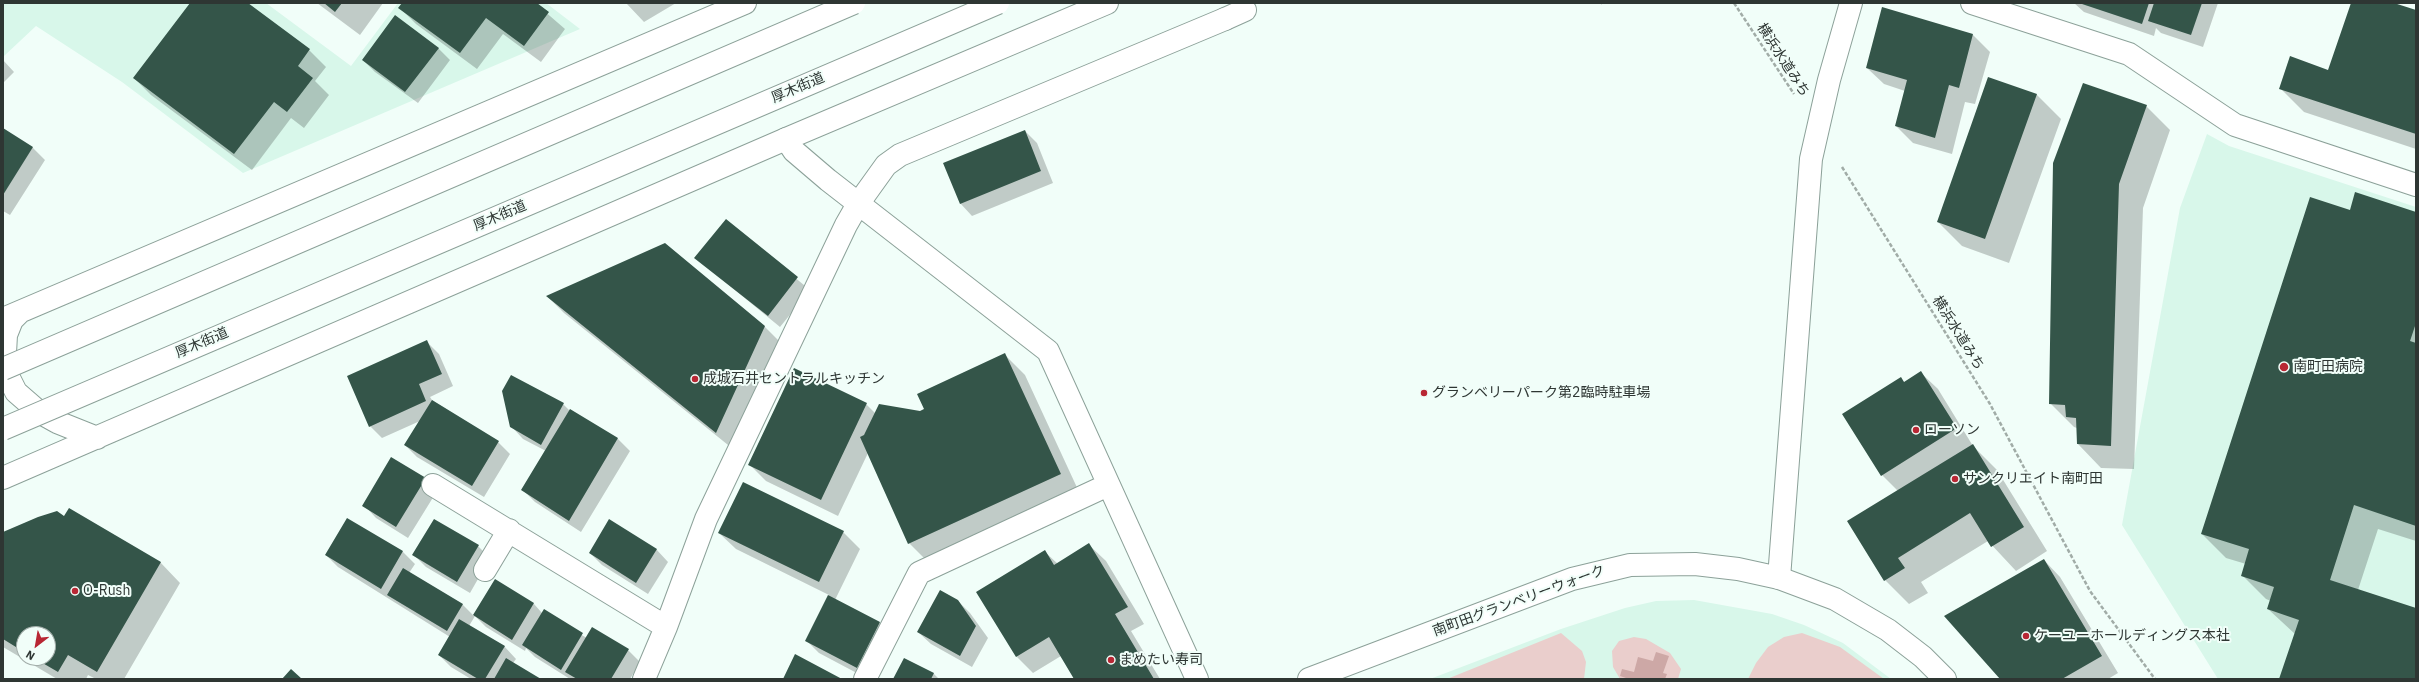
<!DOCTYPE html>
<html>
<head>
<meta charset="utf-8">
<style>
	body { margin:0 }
	#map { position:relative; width:2419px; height:682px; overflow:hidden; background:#f1fef9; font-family:"IBM Plex Sans",sans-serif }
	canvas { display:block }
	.frame { position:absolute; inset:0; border:4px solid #2e3633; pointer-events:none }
	.north { position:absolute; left:16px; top:626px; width:40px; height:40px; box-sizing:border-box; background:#f1fef9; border:1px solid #a3aeaa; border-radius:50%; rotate:211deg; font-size:11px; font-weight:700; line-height:16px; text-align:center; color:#2e3633 }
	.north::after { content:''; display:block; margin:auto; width:14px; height:18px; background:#b82734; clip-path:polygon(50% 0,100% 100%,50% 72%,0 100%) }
</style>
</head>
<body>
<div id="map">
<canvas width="2419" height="682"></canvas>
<div class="frame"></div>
<div class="north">N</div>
</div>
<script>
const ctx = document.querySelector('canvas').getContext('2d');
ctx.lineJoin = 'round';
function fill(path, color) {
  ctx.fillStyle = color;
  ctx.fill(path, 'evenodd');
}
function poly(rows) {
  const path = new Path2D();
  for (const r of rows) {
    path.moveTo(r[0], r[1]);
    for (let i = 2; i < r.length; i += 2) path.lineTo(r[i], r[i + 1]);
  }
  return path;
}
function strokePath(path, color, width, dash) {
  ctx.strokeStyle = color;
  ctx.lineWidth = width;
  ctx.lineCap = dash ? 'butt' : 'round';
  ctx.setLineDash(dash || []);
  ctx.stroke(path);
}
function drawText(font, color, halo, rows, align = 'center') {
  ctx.font = font + ' "IBM Plex Sans","Noto Sans JP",sans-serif';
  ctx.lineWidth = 4;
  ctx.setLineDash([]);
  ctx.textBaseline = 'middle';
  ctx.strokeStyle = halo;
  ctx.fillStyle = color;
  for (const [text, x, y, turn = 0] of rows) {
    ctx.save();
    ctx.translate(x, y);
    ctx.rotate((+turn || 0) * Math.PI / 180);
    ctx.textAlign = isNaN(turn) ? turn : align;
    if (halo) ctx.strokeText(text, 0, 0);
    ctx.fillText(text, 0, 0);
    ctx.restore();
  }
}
fill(poly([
	[3,3,266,3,351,66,398,3,546,3,580,29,243,173,122,82,36,26,3,57],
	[2207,134,2229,146,2416,207,2416,679,2218,679,2122,525,2180,208],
	[1694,600,1772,614,1804,625,1843,643,1891,679,1430,679,1561,629,1625,608,1656,601]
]), '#d8f7ea');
fill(poly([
	[1561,633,1582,651,1586,662,1584,679,1447,679],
	[1802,633,1840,647,1884,679,1748,679,1756,663,1768,647,1784,637],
	[1634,637,1646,639,1670,653,1681,669,1678,679,1620,679,1613,667,1612,651,1619,641]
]), '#eacecc');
fill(poly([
	[1656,652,1669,656,1663,673,1667,674,1665,679,1629,679,1620,676,1622,669,1634,672,1638,657,1653,661]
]), '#cda8a6');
fill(poly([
	[191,3,247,3,309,50,326,67,315,81,329,95,304,128,291,118,252,170,151,95,134,78],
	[317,3,383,3,360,35],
	[403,3,535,3,565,29,541,62,503,34,477,69,416,24,400,8],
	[626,3,676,3,644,22],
	[2074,3,2218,3,2203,47,2161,33,2156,28,2154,36,2084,12],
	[2352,3,2391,3,2416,11,2416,149,2304,112,2280,88,2329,72],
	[1883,8,1973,35,1990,52,1975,104,1965,102,1952,154,1913,143,1896,126,1905,91,1884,84,1867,68],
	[438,48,450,60,418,103,375,72,363,60],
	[3,60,14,72,3,83],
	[1989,78,2037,95,2061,119,2009,263,1962,246,1938,222],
	[2146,106,2170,130,2143,208,2134,469,2101,468,2078,444,2077,428,2074,427,2050,403,2054,163],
	[3,130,33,148,45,160,10,215,3,211],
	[1025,131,1037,143,1053,183,972,216,960,203],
	[2350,211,2416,213,2416,541,2378,529,2358,590,2416,609,2416,679,2280,679,2295,634,2268,609,2271,601,2266,599,2242,575,2246,564,2226,558,2202,534],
	[726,221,810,290,780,327,696,258],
	[547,296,764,326,781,343,733,449,564,313],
	[427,342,439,354,453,386,430,397,432,400,498,442,510,454,484,497,417,457,405,445,420,421,382,438,370,426],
	[1005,355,1025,375,1080,494,929,563,909,543,868,453,838,516,766,481,749,464,866,404,876,414,920,412],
	[1921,373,1938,389,1973,446,1997,470,2047,551,2016,571,1988,541,1921,582,1928,593,1909,604,1885,580,1898,491,1882,475,1901,379,1905,383],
	[563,404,570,411,618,439,630,451,581,532,535,502,523,490,546,451,523,439,511,426],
	[425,479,437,491,408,538,376,518,364,505],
	[65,517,160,562,180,583,124,679,96,679,88,675,86,679,57,679,3,647,3,533],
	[24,634,48,634,48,658,24,658],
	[347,520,403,552,415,564,409,573,462,604,474,616,495,580,534,604,542,613,587,638,628,650,640,662,630,679,570,679,535,657,526,648,525,651,486,627,475,616,469,626,504,646,516,659,513,663,539,679,471,679,451,667,439,655,450,637,338,567,326,555],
	[843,532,860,549,835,600,880,623,892,635,868,679,819,653,807,641,829,595,736,549,719,533],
	[1089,545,1106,561,1144,624,1131,631,1160,679,1075,679,1061,656,1033,673,1017,657,1045,552,1058,564],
	[478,546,490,558,470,593,426,567,414,555],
	[656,549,668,562,648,594,602,565,590,553],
	[2044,560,2060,577,2118,673,2108,679,2001,679],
	[957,600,970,613,988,638,972,667,931,644,918,632],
	[905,659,934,674,939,679,894,679]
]), '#0003');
fill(poly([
	[190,3,248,3,310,49,298,66,313,78,287,112,274,102,234,154,133,78],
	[324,3,342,3,335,12],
	[402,3,537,3,549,12,524,46,486,18,460,53,398,8],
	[2079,3,2149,3,2142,24],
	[2154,3,2202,3,2191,35,2148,21],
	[2351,3,2394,3,2416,10,2416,134,2279,89,2290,56,2328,70],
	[1882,7,1973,34,1959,88,1949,85,1935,138,1895,126,1907,80,1866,68],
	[395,15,439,48,405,92,362,60],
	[1988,77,2037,94,1985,239,1937,222],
	[2083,83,2147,105,2119,184,2111,446,2077,444,2076,418,2066,417,2065,405,2049,404,2053,163],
	[3,128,33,147,3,195],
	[1025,130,1041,171,960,204,943,163],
	[2355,192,2416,212,2416,323,2410,341,2416,343,2416,526,2354,505,2330,580,2416,608,2416,679,2279,679,2299,620,2267,609,2274,587,2241,576,2249,549,2201,534,2310,197,2350,210],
	[726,219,798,277,768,316,694,258],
	[665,243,765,326,716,433,546,296],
	[427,340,442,374,419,384,426,401,369,427,347,376],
	[1005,353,1061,474,908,544,860,437,864,435,879,404,920,411,924,409,917,394],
	[794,368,867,403,821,500,748,465],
	[1921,371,1957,428,1881,476,1842,414,1901,377,1904,382],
	[511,375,564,403,541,445,510,427,502,391],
	[432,400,499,441,472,486,404,445],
	[570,409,618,438,569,521,521,490],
	[1973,444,2024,527,1991,547,1970,513,1898,558,1905,568,1884,581,1847,521],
	[391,457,426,478,396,527,362,506],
	[743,482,844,531,819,582,718,533],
	[69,508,161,562,97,672,68,655,58,672,34,658,48,658,48,634,24,634,24,652,3,639,3,532,38,517,57,511,64,516],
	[347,518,403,551,381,589,325,555],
	[434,519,479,545,457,582,412,555],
	[609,519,657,549,636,583,589,553],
	[1089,543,1128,607,1115,614,1154,679,1074,679,1049,637,1016,657,976,592,1045,550,1054,565],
	[2044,559,2102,656,2062,679,2000,679,1944,616],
	[403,568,463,604,447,631,387,595],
	[495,579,534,603,512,640,473,615],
	[940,590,958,600,976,626,960,656,917,632],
	[828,595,880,622,857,668,805,641],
	[544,609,583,633,561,670,522,645],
	[459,619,505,646,485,679,478,679,438,655],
	[592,627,629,649,611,679,577,679,565,672],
	[795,654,842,679,783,679],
	[506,658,541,679,494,679],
	[904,658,934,673,931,679,893,679],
	[291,669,302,679,282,679]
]), '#345549');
const street = poly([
	[1972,3,2129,54,2235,125,2416,185],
	[1225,19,1245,10],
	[786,139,794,151,828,180,1048,351,1197,679],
	[433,485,666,627],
	[485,570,509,530],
	[1779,578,1811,159,1829,80,1851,3],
	[644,679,666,627,706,519,846,225,858,204],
	[865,679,919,573,1108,485]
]);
const secondary = poly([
	[858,204,886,165,900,155,1225,19],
	[1309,679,1572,579,1630,565,1695,564,1738,569,1779,578,1835,599,1888,630,1923,657,1945,679]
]);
const highway = poly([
	[20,312,12,320,6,335,5,353,7,374,16,392,39,412,57,422,97,438],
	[3,319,745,3],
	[3,478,786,139,1107,3]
]);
strokePath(street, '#8ca199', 24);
strokePath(secondary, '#8ca199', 24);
strokePath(highway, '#8ca199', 24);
strokePath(poly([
	[1601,3,1602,3],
	[1734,3,1794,94],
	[1842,167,1990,404,2090,591,2155,679]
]), '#a1aca7', 2.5, [4, 2]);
strokePath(street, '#fff', 22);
strokePath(secondary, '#fff', 22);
strokePath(highway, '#fff', 22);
const highwayBridge = poly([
	[3,369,854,3],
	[3,429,998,3]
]);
strokePath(highwayBridge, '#8ca199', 24, []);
strokePath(highwayBridge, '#fff', 22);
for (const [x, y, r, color] of [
	[2284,367,5,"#b82734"],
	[695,379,4,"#b82734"],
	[1424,393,4,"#b82734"],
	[1916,430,4,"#b82734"],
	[1955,479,4,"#b82734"],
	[75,591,4,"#b82734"],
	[2026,636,4,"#b82734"],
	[1111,660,4,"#b82734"]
]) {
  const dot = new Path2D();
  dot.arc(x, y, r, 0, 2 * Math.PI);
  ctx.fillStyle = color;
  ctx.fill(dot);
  strokePath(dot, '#f1fef9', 1.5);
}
drawText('14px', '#2e3633', '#f1fef9', [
	["横浜水道みち",1783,60,57],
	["厚木街道",798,88,-23],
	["厚木街道",500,216,-23],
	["横浜水道みち",1958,333,58],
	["厚木街道",202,343,-23],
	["南町田グランベリーウォーク",1519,601,-20]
]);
drawText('14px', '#2e3633', '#f1fef9', [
	["南町田病院",2293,367],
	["成城石井セントラルキッチン",703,379],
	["グランベリーパーク第2臨時駐車場",1432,393],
	["ローソン",1924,430],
	["サンクリエイト南町田",1963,479],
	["O-Rush",83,591],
	["ケーユーホールディングス本社",2034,636],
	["まめたい寿司",1119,660]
], 'left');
</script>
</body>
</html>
